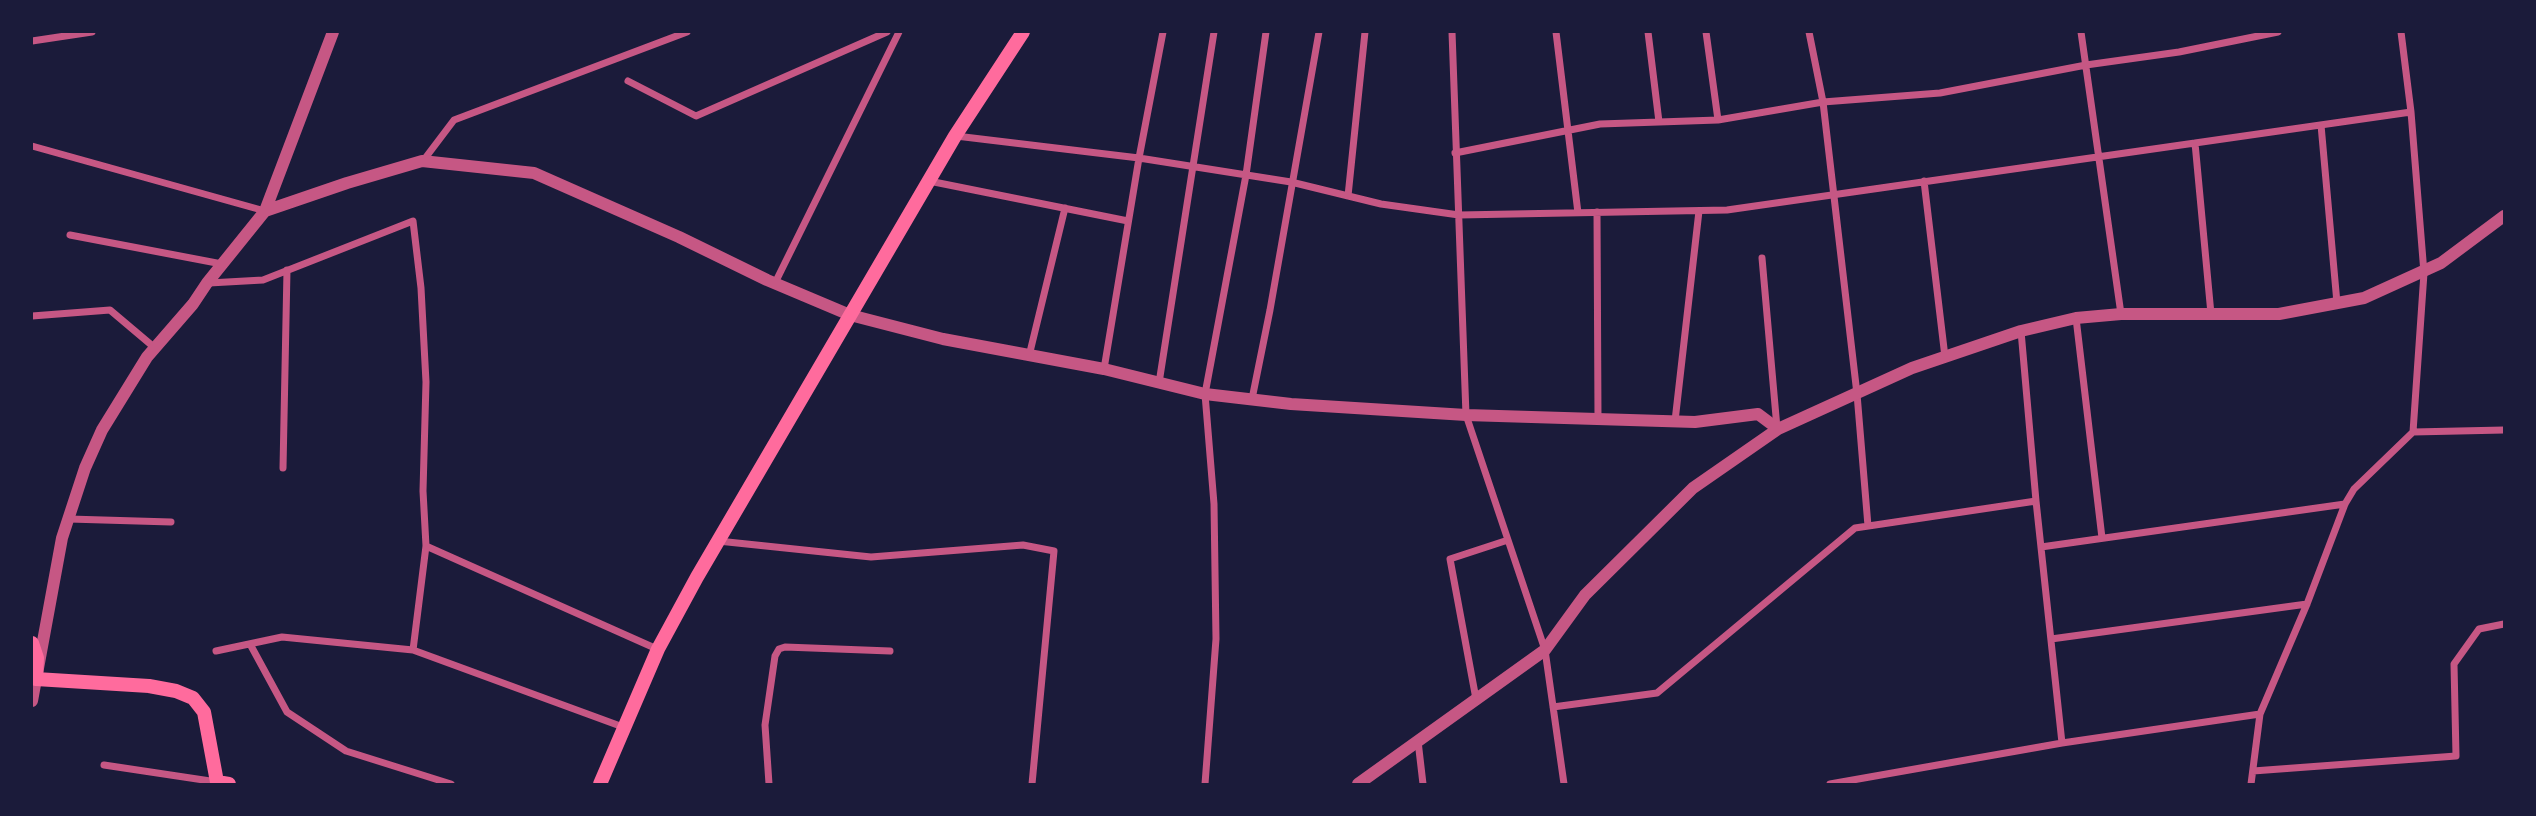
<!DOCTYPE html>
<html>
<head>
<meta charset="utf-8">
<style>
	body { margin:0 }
	#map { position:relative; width:2536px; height:816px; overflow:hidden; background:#1b1b3a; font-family:Helvetica,sans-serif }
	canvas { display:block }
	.frame { position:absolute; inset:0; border:33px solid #1b1b3a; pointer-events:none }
</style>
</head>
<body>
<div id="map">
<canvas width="2536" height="816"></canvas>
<div class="frame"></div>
</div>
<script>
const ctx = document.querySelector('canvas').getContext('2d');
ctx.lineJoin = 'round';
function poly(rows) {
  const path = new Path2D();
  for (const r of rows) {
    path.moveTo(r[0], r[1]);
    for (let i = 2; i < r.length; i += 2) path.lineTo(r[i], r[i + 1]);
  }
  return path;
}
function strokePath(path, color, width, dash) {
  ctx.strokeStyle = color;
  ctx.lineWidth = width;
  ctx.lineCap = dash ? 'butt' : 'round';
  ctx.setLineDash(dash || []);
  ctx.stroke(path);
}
strokePath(poly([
	[1452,32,1466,415,1545,650,1564,784],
	[1556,32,1578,213],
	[1648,32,1659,122],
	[1706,32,1718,120],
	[1809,32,1823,102,1857,394,1868,526],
	[2081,32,2121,314],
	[32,41,92,32],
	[628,81,696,116,887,32],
	[2321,125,2337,303],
	[956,136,1139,158,1291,182,1381,204,1459,215,1727,210,2195,143],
	[32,146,265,211],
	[1455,153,1600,124,1718,120,1823,102,1940,93,2086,65,2179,52,2278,32],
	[423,161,454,120,687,32],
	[929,181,1128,221],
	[1924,181,1945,357],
	[1348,196,1365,32],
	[1597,212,1598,419],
	[70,235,222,264],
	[1762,258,1777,428],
	[209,283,263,280,413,221,421,288,426,382,423,491,426,546,413,650,623,727],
	[775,283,899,32],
	[2211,314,2195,143,2411,112],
	[32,316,110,310,155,348],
	[2076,318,2102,538],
	[2021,331,2036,501,2062,743],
	[1029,356,1065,208],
	[1104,369,1139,158,1163,32],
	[1159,383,1214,32],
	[1252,399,1270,310,1319,32],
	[1675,421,1699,211],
	[2413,432,2504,430],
	[283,468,287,270],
	[69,519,171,522],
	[718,541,871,557,1023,545,1054,551,1032,784],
	[426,546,657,649],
	[2041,547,2345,504],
	[2051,639,2307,604],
	[250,644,287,712,346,751,451,784],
	[216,651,282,637,413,650],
	[1476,699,1450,559,1508,540],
	[1553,707,1657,693,1855,528,2036,501],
	[1418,741,1423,784],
	[104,765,217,782],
	[2253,771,2456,756,2454,664,2479,629,2504,624],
	[769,784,765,725,775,656,779,649,785,647,890,651],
	[1205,784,1216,639,1214,504,1205,394,1246,175,1266,32],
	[1830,784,2062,743,2260,714],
	[2251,784,2260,714,2307,604,2345,504,2354,489,2413,432,2424,273,2411,112,2401,32]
]), '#c65784', 7);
strokePath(poly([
	[265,211,347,183,422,161,534,173,679,237,767,280,850,315,943,339,1104,369,1205,394,1291,404,1466,415,1695,422,1758,414,1778,429],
	[32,701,62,538,85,468,102,430,147,357,193,304,207,283,265,211,333,32],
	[1358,784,1545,650,1585,595,1693,488,1778,429,1912,368,2021,331,2076,318,2121,314,2279,314,2364,298,2441,263,2504,216]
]), '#c65784', 12);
strokePath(poly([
	[32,643,37,658,36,679,149,686,176,691,193,698,204,712,217,782,229,784],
	[600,784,658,649,697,577,955,136,1023,32]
]), '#ff6b9d', 14);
</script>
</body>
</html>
